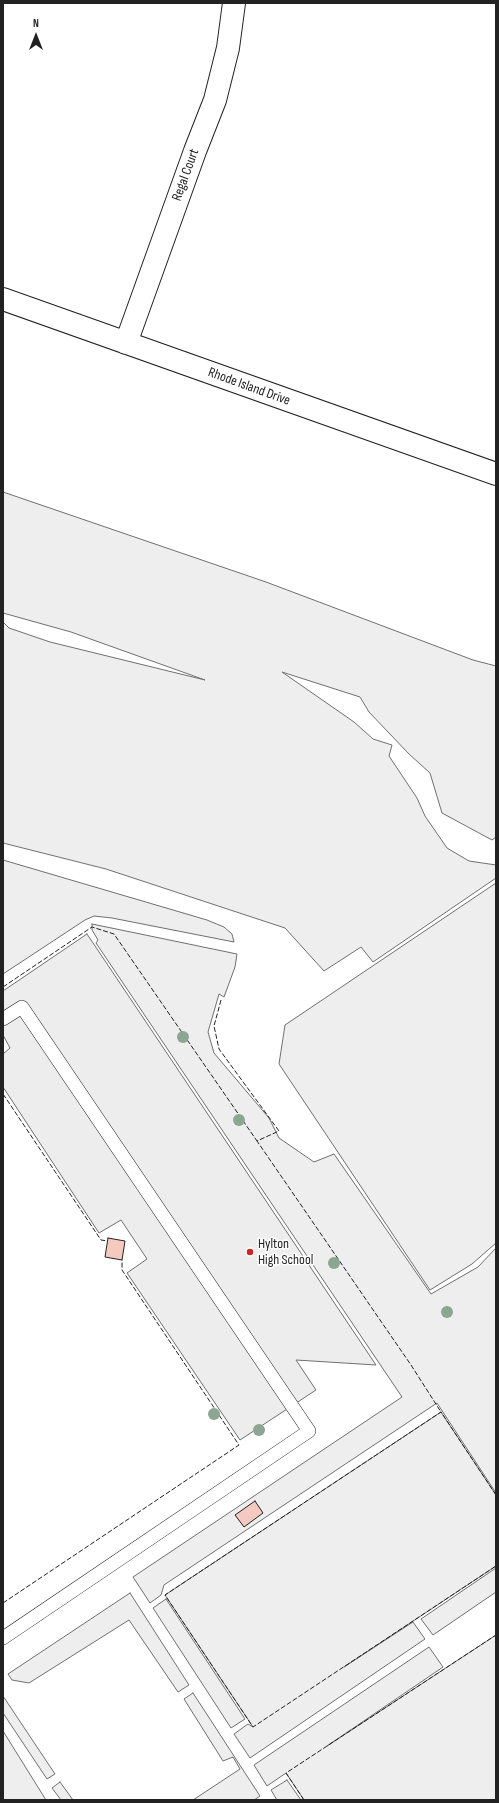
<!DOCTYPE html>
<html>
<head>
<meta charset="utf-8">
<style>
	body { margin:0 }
	#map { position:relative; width:499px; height:1803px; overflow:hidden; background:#fff; font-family:"Sofia Sans Condensed",sans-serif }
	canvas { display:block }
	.frame { position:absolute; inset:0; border:4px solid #222; pointer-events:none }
	.north { position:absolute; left:16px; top:16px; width:40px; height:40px; -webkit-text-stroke:3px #fff; paint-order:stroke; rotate:0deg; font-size:11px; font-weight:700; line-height:16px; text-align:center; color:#222 }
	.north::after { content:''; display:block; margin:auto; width:14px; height:18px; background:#222; clip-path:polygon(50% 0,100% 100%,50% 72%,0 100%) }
</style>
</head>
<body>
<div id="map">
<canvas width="499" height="1803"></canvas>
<div class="frame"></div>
<div class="north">N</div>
</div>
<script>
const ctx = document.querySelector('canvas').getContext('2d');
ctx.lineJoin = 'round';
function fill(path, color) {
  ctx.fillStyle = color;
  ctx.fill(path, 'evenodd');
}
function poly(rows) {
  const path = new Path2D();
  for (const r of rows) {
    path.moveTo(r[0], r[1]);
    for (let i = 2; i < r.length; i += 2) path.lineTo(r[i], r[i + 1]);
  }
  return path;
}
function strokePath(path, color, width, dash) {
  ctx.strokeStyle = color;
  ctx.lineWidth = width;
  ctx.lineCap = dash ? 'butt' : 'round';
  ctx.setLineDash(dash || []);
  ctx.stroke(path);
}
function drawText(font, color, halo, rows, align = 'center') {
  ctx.font = font + ' "Sofia Sans Condensed",sans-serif';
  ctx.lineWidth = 3;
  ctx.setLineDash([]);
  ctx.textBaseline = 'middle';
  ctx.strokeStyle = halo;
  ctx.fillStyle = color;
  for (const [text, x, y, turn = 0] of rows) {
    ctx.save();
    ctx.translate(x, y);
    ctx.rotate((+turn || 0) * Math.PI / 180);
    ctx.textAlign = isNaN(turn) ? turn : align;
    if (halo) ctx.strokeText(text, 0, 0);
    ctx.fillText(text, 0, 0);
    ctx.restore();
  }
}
const green = poly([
	[3,492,266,582,473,660,496,666,496,837,492,840,442,813,430,773,409,754,369,712,360,697,282,672,354,722,373,739,392,745,389,756,417,798,425,816,447,848,469,861,496,865,496,878,373,962,361,947,324,971,285,928,106,869,3,843,3,622,9,628,50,642,205,680,71,632,3,613,3,492],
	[3,860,207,920,224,927,232,934,234,942,112,918,94,916,85,920,3,974,3,860],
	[496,883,496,1243,472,1264,430,1290,279,1064,285,1025,496,883],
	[92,924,237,954,235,967,224,997,219,994,208,1032,214,1053,269,1118,279,1138,314,1162,334,1154,431,1294,478,1267,496,1248,496,1493,437,1403,164,1585,161,1595,150,1603,133,1577,402,1397,96,943,98,940,92,930,92,924],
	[441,1412,496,1495,496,1566,344,1667,413,1622,425,1639,250,1758,234,1734,248,1724,253,1727,165,1595,441,1412],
	[496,1568,496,1592,433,1635,421,1619,496,1568],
	[130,1593,189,1685,178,1692,129,1620,29,1683,12,1680,8,1674,130,1593],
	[166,1599,245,1719,231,1728,153,1608,166,1599],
	[496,1635,496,1800,304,1800,286,1773,267,1786,254,1765,429,1647,443,1667,327,1746,496,1635],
	[193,1693,260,1796,254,1800,193,1800,240,1769,233,1757,223,1761,184,1699,193,1693],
	[3,1696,55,1774,47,1779,3,1713,3,1696],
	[3,1731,46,1800,3,1800,3,1731],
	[287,1780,301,1800,277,1800,271,1790,287,1780],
	[60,1782,73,1800,61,1800,52,1788,60,1782]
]);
fill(green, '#eee');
strokePath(green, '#6f6f6f', 1);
const parking = poly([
	[87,934,376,1365,296,1360,316,1390,240,1440,127,1273,147,1259,121,1220,99,1233,3,1087,3,1054,10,1048,3,1035,3,991,87,934]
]);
fill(parking, '#ededed');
strokePath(parking, '#6f6f6f', 1);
const building = poly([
	[108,1238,125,1241,122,1260,105,1257,108,1238],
	[255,1501,263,1513,244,1527,235,1515,255,1501]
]);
fill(building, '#f3c9c0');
strokePath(building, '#222', 1);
const service = poly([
	[3,1019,22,1007,309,1431,3,1638]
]);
const minor = poly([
	[3,299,496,474],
	[126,343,195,151,215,100,228,48,234,3]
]);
strokePath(service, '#222', 14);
strokePath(minor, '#222', 24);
strokePath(service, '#fff', 13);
strokePath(minor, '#fff', 22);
strokePath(poly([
	[3,987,92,927,114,934,257,1141],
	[221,1000,214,1026,219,1049,279,1131,257,1141,411,1365,441,1412],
	[3,1094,101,1240,108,1241],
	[496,1495,441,1412,165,1595,253,1727,496,1566],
	[3,1603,239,1445,122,1270,122,1260],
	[304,1800,286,1773,496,1635]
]), '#222', 1, [5, 2]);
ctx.fillStyle = '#8da692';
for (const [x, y] of [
	[183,1037],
	[239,1120],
	[334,1263],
	[447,1312],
	[214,1414],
	[259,1430]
]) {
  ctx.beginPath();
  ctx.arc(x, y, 6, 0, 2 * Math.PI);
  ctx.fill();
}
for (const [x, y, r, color] of [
	[250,1252,4,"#c62828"]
]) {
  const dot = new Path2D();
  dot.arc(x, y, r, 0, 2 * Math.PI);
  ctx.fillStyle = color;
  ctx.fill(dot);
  strokePath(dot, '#fff', 1.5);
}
drawText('14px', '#222', '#fff', [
	["Regal Court",186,175,-70],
	["Rhode Island Drive",249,387,20]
]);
drawText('14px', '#222', '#fff', [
	["Hylton",258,1244],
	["High School",258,1260]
], 'left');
</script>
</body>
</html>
